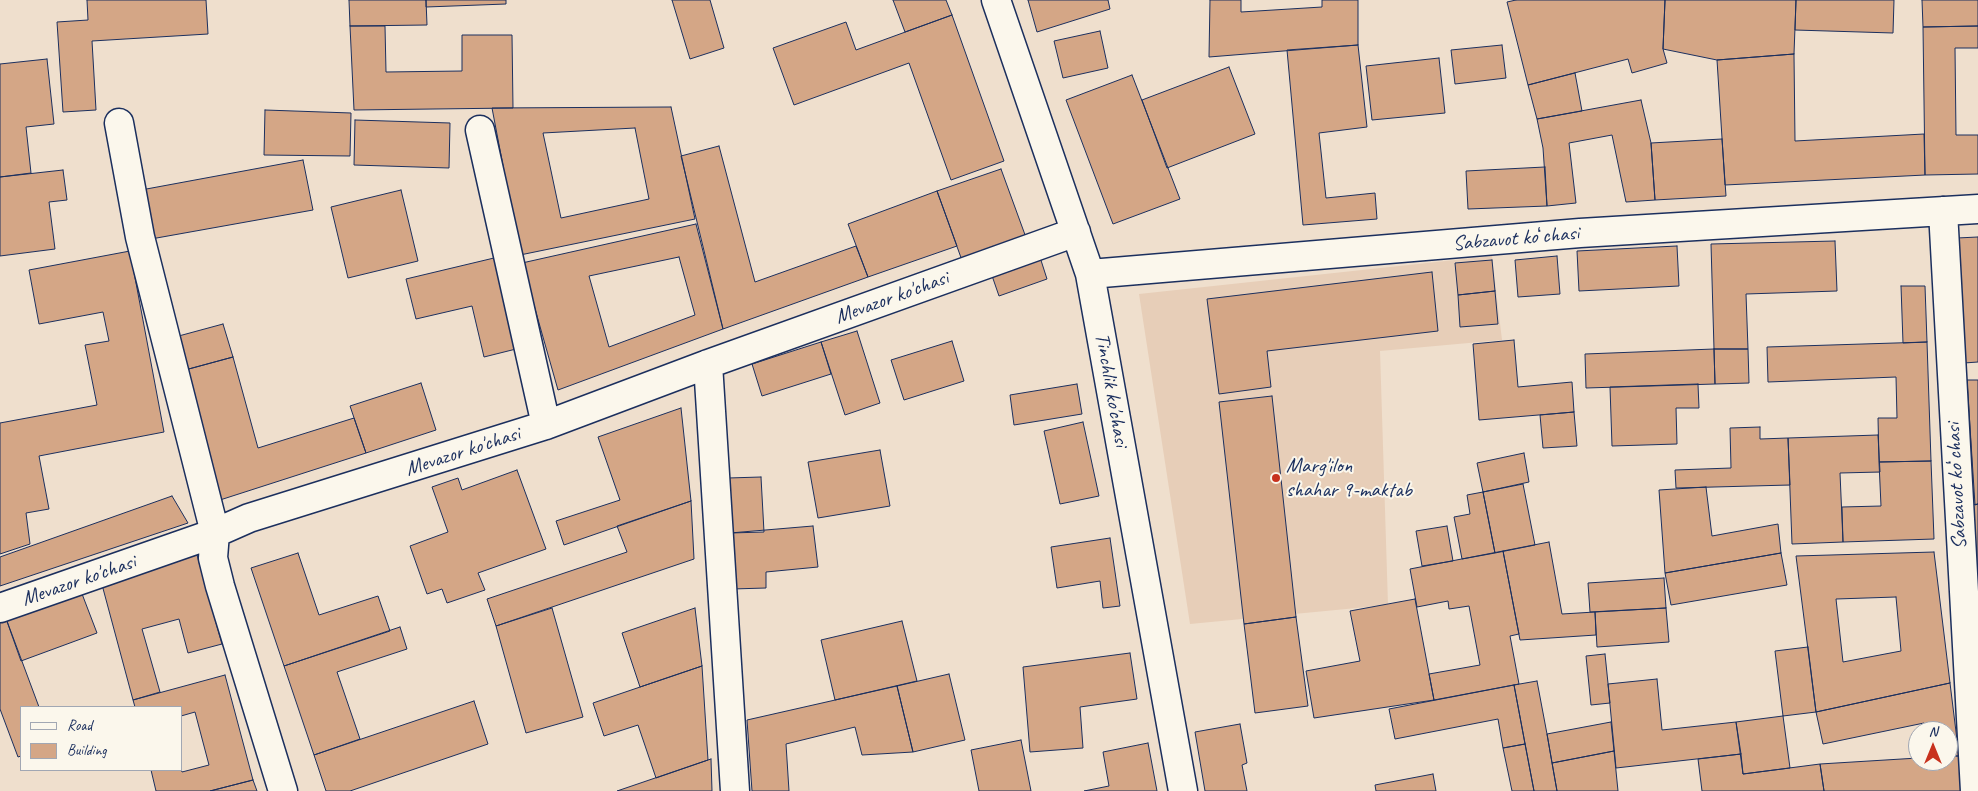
<!DOCTYPE html>
<html>
<head>
<meta charset="utf-8">
<style>
	body { margin:0 }
	#map { position:relative; width:1978px; height:791px; overflow:hidden; background:#efdfcd; font-family:Caveat,sans-serif }
	canvas { display:block }
	.legend { position:absolute; left:20px; top:706px; width:162px; height:65px; box-sizing:border-box; background:#fbf7ec; border:1px solid #a1a7b3; margin:0; padding:6px 9px; list-style:none; font-size:15px; color:#1b2f5e }
	.legend li { display:flex; align-items:center; gap:10px; height:25px }
	.legend b { width:25px; border:1px solid #a1a7b3 }
	.north { position:absolute; left:1908px; top:721px; width:50px; height:50px; box-sizing:border-box; background:#fbf7ec; border:1px solid #a1a7b3; border-radius:50%; rotate:0deg; font-size:14px; font-weight:700; line-height:20px; text-align:center; color:#1b2f5e }
	.north::after { content:''; display:block; margin:auto; width:18px; height:22px; background:#c8321e; clip-path:polygon(50% 0,100% 100%,50% 72%,0 100%) }
</style>
</head>
<body>
<div id="map">
<canvas width="1978" height="791"></canvas>
<ul class="legend">
<li><b style="height:6px;background:#fbf7ec"></b>Road</li>
<li><b style="height:14px;background:#d4a686"></b>Building</li>
</ul>
<div class="north">N</div>
</div>
<script>
const ctx = document.querySelector('canvas').getContext('2d');
ctx.lineJoin = 'round';
function fill(path, color) {
  ctx.fillStyle = color;
  ctx.fill(path, 'evenodd');
}
function poly(rows) {
  const path = new Path2D();
  for (const r of rows) {
    path.moveTo(r[0], r[1]);
    for (let i = 2; i < r.length; i += 2) path.lineTo(r[i], r[i + 1]);
  }
  return path;
}
function strokePath(path, color, width, dash) {
  ctx.strokeStyle = color;
  ctx.lineWidth = width;
  ctx.lineCap = dash ? 'butt' : 'round';
  ctx.setLineDash(dash || []);
  ctx.stroke(path);
}
function drawText(font, color, halo, rows, align = 'center') {
  ctx.font = font + ' Caveat,sans-serif';
  ctx.lineWidth = 4;
  ctx.setLineDash([]);
  ctx.textBaseline = 'middle';
  ctx.strokeStyle = halo;
  ctx.fillStyle = color;
  for (const [text, x, y, turn = 0] of rows) {
    ctx.save();
    ctx.translate(x, y);
    ctx.rotate((+turn || 0) * Math.PI / 180);
    ctx.textAlign = isNaN(turn) ? turn : align;
    if (halo) ctx.strokeText(text, 0, 0);
    ctx.fillText(text, 0, 0);
    ctx.restore();
  }
}
fill(poly([
	[1492,256,1502,340,1380,351,1388,605,1190,624,1139,294]
]), '#e7ceb8');
const building = poly([
	[87,0,206,0,208,34,92,41,96,110,63,112,57,22,88,20,87,0],
	[349,0,426,0,427,25,350,26,349,0],
	[426,0,506,0,506,4,426,7,426,0],
	[672,0,710,0,724,48,690,59,672,0],
	[893,0,946,0,952,15,905,32,893,0],
	[1028,0,1108,0,1110,9,1037,32,1028,0],
	[1210,0,1241,0,1241,12,1322,7,1322,0,1358,0,1358,45,1209,57,1210,0],
	[1516,0,1665,0,1663,49,1667,63,1632,73,1628,59,1528,85,1507,2,1516,0],
	[1665,0,1796,0,1794,54,1717,60,1663,49,1665,0],
	[1796,0,1894,0,1893,33,1795,30,1796,0],
	[1922,0,1978,0,1978,26,1923,27,1922,0],
	[952,15,1004,161,951,180,909,63,794,105,773,48,846,22,856,50,952,15],
	[350,26,385,26,386,72,462,71,462,35,512,35,513,108,354,110,350,26],
	[1978,26,1978,48,1955,48,1956,135,1978,135,1978,174,1925,175,1923,27,1978,26],
	[1100,31,1108,68,1063,78,1054,41,1100,31],
	[1358,45,1367,127,1319,133,1326,198,1375,193,1377,219,1303,225,1287,50,1358,45],
	[1502,45,1506,78,1455,84,1451,50,1502,45],
	[1794,54,1795,141,1924,134,1925,175,1725,185,1717,60,1794,54],
	[1439,58,1445,113,1372,120,1366,66,1439,58],
	[47,59,54,124,26,127,31,173,0,177,0,64,47,59],
	[1229,67,1255,134,1167,168,1142,100,1229,67],
	[1575,73,1582,111,1537,119,1528,85,1575,73],
	[1132,75,1180,199,1113,224,1066,100,1132,75],
	[1641,100,1651,143,1655,200,1626,202,1612,135,1569,143,1576,203,1547,206,1543,148,1537,119,1641,100],
	[671,107,695,219,520,255,492,108,671,107],
	[635,128,649,199,561,218,543,133,635,128],
	[265,110,351,113,350,156,264,155,265,110],
	[355,120,450,123,449,168,354,165,355,120],
	[1722,139,1726,196,1655,200,1651,143,1722,139],
	[719,146,755,282,856,246,868,277,723,329,681,156,719,146],
	[303,160,313,210,151,239,141,190,303,160],
	[1545,167,1547,206,1468,209,1466,171,1545,167],
	[1001,169,1028,243,964,266,937,191,1001,169],
	[63,170,67,200,49,202,55,249,0,256,0,177,63,170],
	[401,190,418,261,348,278,331,207,401,190],
	[937,191,957,246,868,277,848,224,937,191],
	[696,224,723,329,558,390,522,263,696,224],
	[679,257,695,315,609,347,589,276,679,257],
	[1978,237,1978,362,1964,363,1957,238,1978,237],
	[1835,241,1837,291,1746,294,1748,349,1714,349,1711,244,1835,241],
	[1677,246,1679,286,1579,291,1577,251,1677,246],
	[130,251,164,432,39,456,49,509,26,513,30,544,0,554,0,423,97,405,85,345,109,341,103,312,39,324,29,270,130,251],
	[1038,251,1047,279,999,296,989,267,1038,251],
	[1557,256,1560,294,1518,297,1515,260,1557,256],
	[494,258,516,349,484,357,472,306,416,319,406,279,494,258],
	[1492,260,1495,291,1458,295,1455,263,1492,260],
	[1432,272,1438,331,1267,351,1271,387,1219,394,1207,299,1432,272],
	[1901,286,1925,286,1927,342,1903,343,1901,286],
	[1495,291,1498,324,1460,327,1458,295,1495,291],
	[223,324,233,357,185,370,175,337,223,324],
	[857,331,880,403,845,415,821,342,857,331],
	[1514,340,1518,387,1572,382,1574,412,1479,420,1473,344,1514,340],
	[952,341,964,381,904,400,891,360,952,341],
	[821,342,831,374,762,396,752,364,821,342],
	[1927,342,1931,461,1879,462,1878,418,1897,418,1896,377,1768,382,1767,347,1927,342],
	[1714,349,1748,349,1749,383,1715,384,1714,349],
	[1714,349,1715,384,1586,388,1585,354,1714,349],
	[233,357,258,448,354,418,366,453,220,500,185,370,233,357],
	[1967,380,1978,380,1978,504,1975,505,1967,380],
	[421,383,436,430,366,453,350,406,421,383],
	[1077,384,1082,414,1014,425,1010,395,1077,384],
	[1698,384,1699,408,1676,408,1677,444,1612,446,1610,387,1698,384],
	[1272,396,1296,617,1244,624,1219,402,1272,396],
	[681,408,691,501,564,545,556,521,620,500,598,437,681,408],
	[1574,412,1577,446,1543,448,1540,415,1574,412],
	[1083,422,1099,496,1060,504,1044,431,1083,422],
	[1760,427,1760,439,1788,438,1790,485,1676,488,1675,470,1731,468,1730,428,1760,427],
	[1878,435,1880,472,1840,473,1843,542,1792,544,1788,438,1878,435],
	[880,450,890,506,818,518,808,462,880,450],
	[1524,453,1529,482,1483,492,1477,463,1524,453],
	[1931,461,1934,539,1843,542,1842,507,1881,506,1879,462,1931,461],
	[517,470,546,549,478,573,485,590,447,603,442,589,427,594,410,546,448,532,432,487,458,478,462,490,517,470],
	[761,477,764,532,730,533,728,478,761,477],
	[1523,484,1535,545,1495,553,1483,492,1523,484],
	[1706,487,1712,536,1778,524,1781,553,1665,573,1659,490,1706,487],
	[1483,492,1495,553,1462,559,1454,517,1470,514,1467,495,1483,492],
	[172,496,188,523,0,586,0,557,172,496],
	[691,501,694,559,496,626,487,599,627,552,617,526,691,501],
	[1978,504,1978,582,1971,505,1978,504],
	[813,526,818,567,766,572,766,588,732,589,730,533,813,526],
	[1447,526,1453,561,1422,566,1416,531,1447,526],
	[1110,538,1120,606,1103,608,1100,581,1057,588,1051,547,1110,538],
	[1549,542,1562,614,1595,612,1596,635,1520,640,1503,551,1549,542],
	[1503,551,1519,634,1510,636,1519,684,1434,700,1429,674,1480,665,1469,606,1449,609,1448,601,1417,607,1410,569,1503,551],
	[1934,552,1950,683,1816,712,1796,556,1934,552],
	[1896,597,1901,651,1843,662,1836,599,1896,597],
	[298,553,319,615,378,596,390,631,284,666,251,568,298,553],
	[1781,553,1787,585,1671,605,1665,573,1781,553],
	[197,555,222,644,188,653,179,619,142,629,160,692,133,700,101,581,197,555],
	[1664,578,1666,608,1590,612,1588,583,1664,578],
	[79,586,97,633,21,661,4,613,79,586],
	[1415,599,1434,700,1314,718,1306,671,1360,661,1350,611,1415,599],
	[552,608,583,717,526,733,496,626,552,608],
	[695,608,702,666,640,687,622,633,695,608],
	[1666,608,1669,642,1597,647,1595,612,1666,608],
	[4,613,39,707,21,707,21,756,18,757,0,709,0,615,4,613],
	[1296,617,1308,706,1255,713,1244,624,1296,617],
	[902,621,917,681,835,700,821,640,902,621],
	[400,627,407,649,337,672,360,739,314,755,284,666,400,627],
	[1808,647,1816,712,1783,716,1775,651,1808,647],
	[1130,653,1137,699,1080,707,1083,748,1030,752,1023,667,1130,653],
	[1605,654,1610,703,1591,705,1586,656,1605,654],
	[702,666,708,760,656,778,638,725,604,736,593,703,702,666],
	[949,674,965,740,913,752,897,686,949,674],
	[225,675,253,780,210,791,156,791,151,770,181,769,182,772,209,765,195,712,181,716,181,707,135,707,133,700,225,675],
	[1657,679,1662,730,1736,722,1741,754,1616,768,1608,684,1657,679],
	[1537,681,1547,734,1557,791,1534,791,1514,685,1537,681],
	[1950,683,1959,756,1948,756,1948,731,1924,731,1924,723,1823,744,1816,712,1950,683],
	[1514,685,1525,744,1503,748,1498,719,1395,739,1389,709,1514,685],
	[897,686,913,752,862,755,855,727,786,744,789,791,752,791,747,720,897,686],
	[474,701,488,744,350,791,326,791,314,755,474,701],
	[1783,716,1790,768,1743,774,1736,722,1783,716],
	[1611,722,1614,751,1552,763,1547,734,1611,722],
	[1240,724,1247,763,1242,765,1247,791,1205,791,1195,732,1240,724],
	[1021,740,1031,791,979,791,971,750,1021,740],
	[1148,743,1157,791,1084,791,1109,786,1103,752,1148,743],
	[1525,744,1534,791,1512,791,1503,748,1525,744],
	[1614,751,1618,791,1557,791,1552,763,1614,751],
	[1741,754,1743,774,1820,764,1824,791,1702,791,1698,759,1741,754],
	[1948,756,1959,756,1961,791,1824,791,1820,764,1918,758,1918,761,1948,761,1948,756],
	[711,759,712,791,617,791,708,760,711,759],
	[1433,774,1436,791,1376,791,1375,785,1433,774],
	[253,780,257,791,210,791,253,780]
]);
fill(building, '#d4a686');
strokePath(building, '#1b2f5e', 1);
const minor = poly([
	[996,0,1090,274,1183,791],
	[480,130,546,425],
	[1943,211,1975,791],
	[1090,274,1580,233,1978,209],
	[708,364,735,791],
	[0,608,215,533,140,237,119,123],
	[283,791,220,586,213,558,215,533,249,518,546,425,708,364,1076,232]
]);
strokePath(minor, '#1b2f5e', 31);
strokePath(minor, '#fbf7ec', 28);
for (const [x, y, r, color] of [
	[1276,478,5,"#c8321e"]
]) {
  const dot = new Path2D();
  dot.arc(x, y, r, 0, 2 * Math.PI);
  ctx.fillStyle = color;
  ctx.fill(dot);
  strokePath(dot, '#fbf7ec', 2);
}
drawText('21px', '#1b2f5e', '#fbf7ec', [
	["Sabzavot koʻchasi",1516,239,-5],
	["Mevazor ko'chasi",892,298,-20],
	["Tinchlik ko'chasi",1111,390,80],
	["Mevazor ko'chasi",463,452,-18],
	["Sabzavot koʻchasi",1957,486,-93],
	["Mevazor ko'chasi",79,581,-19]
]);
drawText('21px', '#1b2f5e', '#fbf7ec', [
	["Marg'ilon",1286,466],
	["shahar 9-maktab",1286,490]
], 'left');
</script>
</body>
</html>
